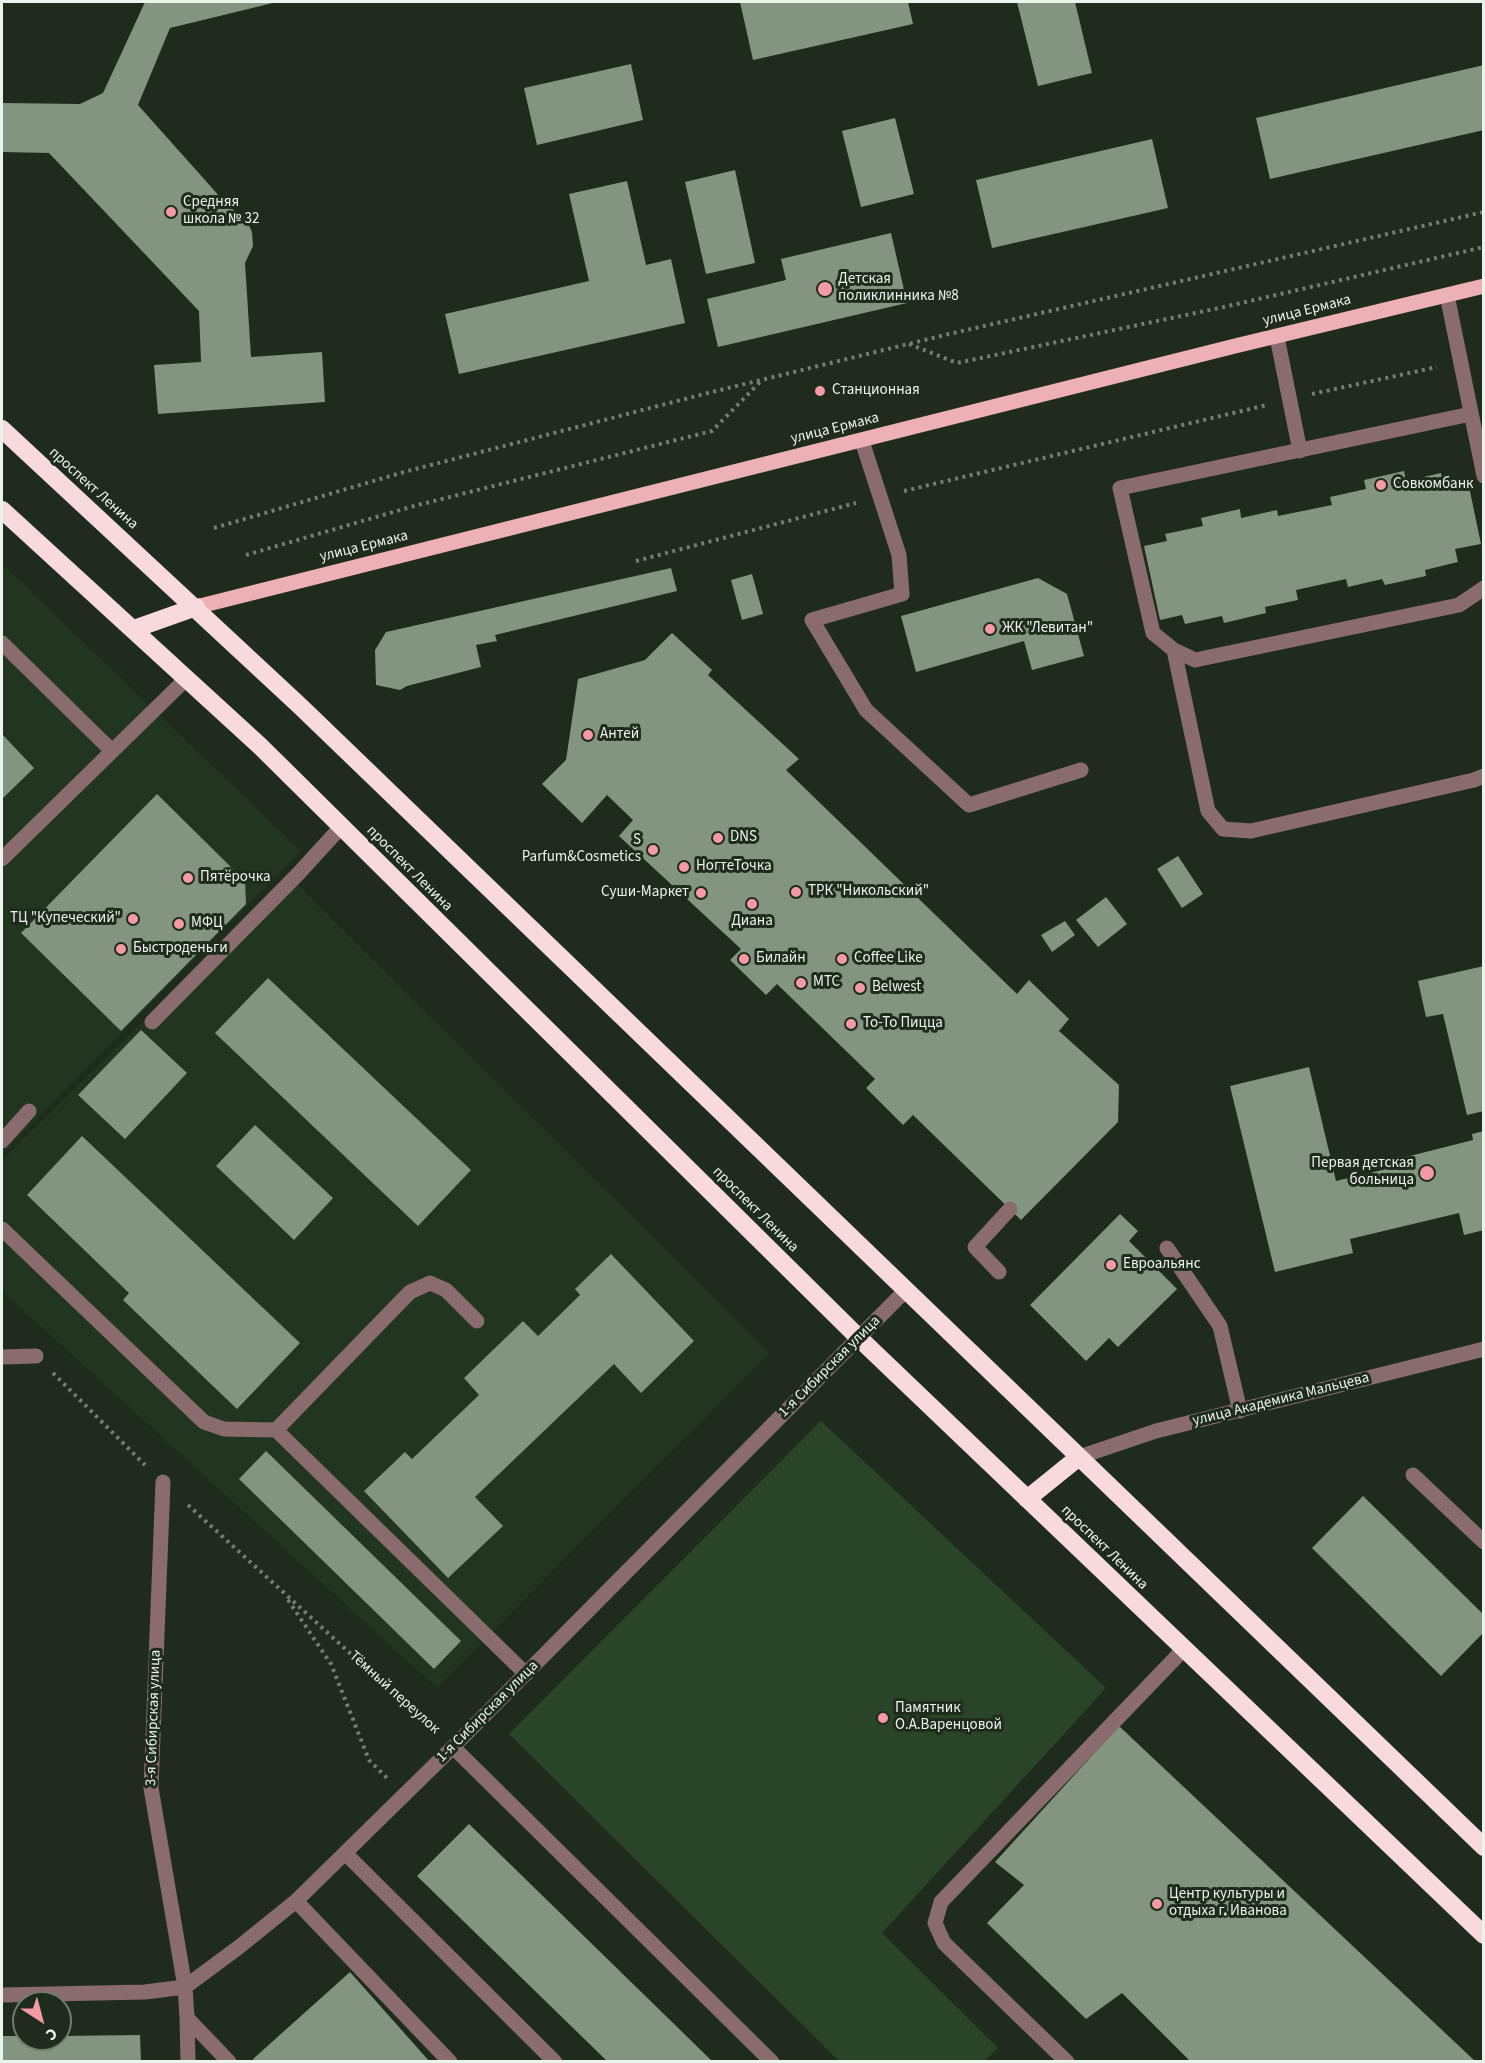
<!DOCTYPE html>
<html>
<head>
<meta charset="utf-8">
<style>
	body { margin:0 }
	#map { position:relative; width:1485px; height:2063px; overflow:hidden; background:#1f2c1d; font-family:"Source Sans 3",sans-serif }
	canvas { display:block }
	.frame { position:absolute; inset:0; border:3px solid #ebf4ea; pointer-events:none }
	.north { position:absolute; left:12px; top:1991px; width:60px; height:60px; box-sizing:border-box; background:#1f2c1d; border:2px solid #717c6f; border-radius:50%; rotate:144deg; font-size:16px; font-weight:700; line-height:24px; text-align:center; color:#ebf4ea }
	.north::after { content:''; display:block; margin:auto; width:21px; height:27px; background:#f49aa5; clip-path:polygon(50% 0,100% 100%,50% 72%,0 100%) }
</style>
</head>
<body>
<div id="map">
<canvas width="1485" height="2063"></canvas>
<div class="frame"></div>
<div class="north">С</div>
</div>
<script>
const ctx = document.querySelector('canvas').getContext('2d');
ctx.lineJoin = 'round';
function fill(path, color) {
  ctx.fillStyle = color;
  ctx.fill(path, 'evenodd');
}
function poly(rows) {
  const path = new Path2D();
  for (const r of rows) {
    path.moveTo(r[0], r[1]);
    for (let i = 2; i < r.length; i += 2) path.lineTo(r[i], r[i + 1]);
  }
  return path;
}
function strokePath(path, color, width, dash) {
  ctx.strokeStyle = color;
  ctx.lineWidth = width;
  ctx.lineCap = dash ? 'butt' : 'round';
  ctx.setLineDash(dash || []);
  ctx.stroke(path);
}
function drawText(font, color, halo, rows, align = 'center') {
  ctx.font = font + ' "Source Sans 3",sans-serif';
  ctx.lineWidth = 6;
  ctx.setLineDash([]);
  ctx.textBaseline = 'middle';
  ctx.strokeStyle = halo;
  ctx.fillStyle = color;
  for (const [text, x, y, turn = 0] of rows) {
    ctx.save();
    ctx.translate(x, y);
    ctx.rotate((+turn || 0) * Math.PI / 180);
    ctx.textAlign = isNaN(turn) ? turn : align;
    if (halo) ctx.strokeText(text, 0, 0);
    ctx.fillText(text, 0, 0);
    ctx.restore();
  }
}
fill(poly([
	[2,564,301,851,2,1154],
	[290,877,769,1353,437,1688,2,1291,2,1160]
]), '#223521');
fill(poly([
	[821,1421,1106,1688,882,1933,998,2048,984,2061,839,2061,509,1734]
]), '#2a4427');
fill(poly([
	[145,2,277,2,170,28,138,105,229,207,245,217,252,232,253,246,245,263,251,357,322,352,325,402,158,414,154,365,201,362,199,311,49,153,2,152,2,103,80,104,103,93],
	[740,2,908,2,913,24,753,60],
	[1017,2,1075,2,1092,73,1038,86],
	[631,64,643,120,537,145,524,88],
	[1484,65,1484,130,1270,179,1256,118],
	[895,118,914,194,861,207,842,131],
	[1152,139,1168,208,992,248,976,180],
	[735,170,755,263,706,274,685,182],
	[627,181,646,265,671,259,685,323,459,374,445,314,589,281,569,194],
	[891,233,907,303,718,347,707,299,786,280,781,259],
	[1404,471,1406,481,1441,473,1443,482,1467,477,1481,544,1455,549,1458,562,1425,570,1426,576,1385,585,1382,579,1348,587,1346,579,1296,590,1298,600,1265,607,1266,613,1224,623,1222,616,1185,624,1182,615,1160,620,1144,546,1167,541,1165,534,1203,526,1201,518,1240,509,1241,518,1277,510,1278,516,1332,505,1330,497,1366,489,1364,480],
	[671,568,677,591,495,635,497,641,476,645,481,667,407,686,400,690,376,685,375,650,386,632],
	[752,574,763,614,742,620,731,580],
	[1038,578,1067,594,1084,656,1032,670,1024,641,916,672,901,616],
	[672,633,712,670,708,675,799,759,786,770,1017,994,1029,980,1069,1019,1059,1031,1119,1085,1118,1122,1021,1220,913,1115,903,1125,866,1088,875,1079,777,984,766,995,730,960,741,949,619,836,633,820,607,795,582,823,542,784,566,760,578,679,645,660],
	[2,734,34,768,2,799],
	[157,794,245,881,246,904,121,1031,21,933],
	[1178,856,1203,894,1182,908,1157,869],
	[1106,897,1127,924,1098,947,1076,920],
	[1065,921,1075,935,1052,952,1041,935],
	[1484,966,1484,1111,1467,1115,1443,1014,1426,1017,1418,981],
	[268,978,471,1170,418,1226,215,1033],
	[141,1030,187,1073,125,1139,78,1095],
	[1309,1067,1336,1181,1407,1164,1406,1157,1473,1140,1472,1134,1484,1131,1484,1230,1464,1235,1459,1213,1350,1239,1353,1253,1275,1272,1230,1086],
	[255,1125,333,1198,294,1240,216,1166],
	[82,1136,300,1343,237,1409,123,1300,129,1293,27,1195],
	[1120,1214,1138,1231,1129,1241,1177,1289,1118,1347,1109,1338,1086,1361,1030,1305],
	[611,1254,694,1341,641,1393,614,1364,475,1497,503,1526,448,1578,364,1491,405,1452,412,1459,479,1395,464,1378,523,1321,538,1336,580,1295,575,1289],
	[266,1451,461,1641,434,1669,239,1479],
	[1363,1496,1484,1615,1484,1632,1441,1676,1312,1548],
	[1119,1726,1476,2062,1191,2062,1122,1993,1086,2019,987,1923,1024,1885,995,1862],
	[469,1824,713,2062,608,2062,417,1876],
	[350,1972,430,2062,256,2062,253,2059],
	[140,2035,141,2062,2,2062,2,2036,24,2036,24,2039,60,2039,60,2036]
]), '#839481');
strokePath(poly([
	[909,344,957,363,1224,307,1484,247],
	[1312,394,1437,367],
	[904,491,1267,405],
	[214,528,404,472,708,393,949,334,1484,212],
	[246,555,414,506,712,431,762,380],
	[636,561,856,503],
	[53,1373,145,1465],
	[188,1505,435,1731],
	[288,1600,331,1664,369,1760,387,1778]
]), '#747f72', 4, [3, 4.5]);
strokePath(poly([
	[1447,295,1484,476],
	[1277,337,1300,451],
	[1471,414,1120,488,1153,633,1174,650,1195,660,1459,605,1484,588],
	[862,441,899,555,902,594,812,620,866,710,969,805,1081,770],
	[2,643,112,751],
	[1174,650,1208,811,1223,829,1251,831,1474,780,1484,776],
	[2,859,186,679],
	[152,1022,299,873,341,827],
	[2,1141,29,1111],
	[2,1229,204,1422,224,1429,276,1430],
	[1167,1248,1220,1326,1240,1411],
	[999,1272,975,1247,1010,1209],
	[477,1321,446,1290,430,1283,410,1292,276,1430,526,1674],
	[2,1357,36,1356],
	[1079,1457,1156,1431,1484,1349],
	[1413,1475,1484,1542],
	[163,1482,151,1788,185,1987,187,2018,229,2062],
	[453,1747,772,2062],
	[345,1853,555,2062],
	[296,1901,450,2062],
	[2,1995,145,1992,185,1987,239,1947,296,1901,453,1747,905,1291],
	[187,2018,188,2062],
	[1067,2062,944,1943,935,1923,941,1902,1183,1650]
]), '#8a6c6f', 15);
strokePath(poly([
	[196,607,1235,346,1484,286]
]), '#eeb0b7', 15);
strokePath(poly([
	[2,429,300,706,1484,1847],
	[2,510,260,746,859,1338,1484,1935],
	[134,629,196,607],
	[1027,1499,1079,1457]
]), '#f8d9dc', 18);
for (const [x, y, r, color] of [
	[171,212,6,"#f49aa5"],
	[825,289,8,"#f49aa5"],
	[820,391,6,"#f49aa5"],
	[1381,485,6,"#f49aa5"],
	[990,629,6,"#f49aa5"],
	[588,735,6,"#f49aa5"],
	[718,838,6,"#f49aa5"],
	[653,850,6,"#f49aa5"],
	[684,867,6,"#f49aa5"],
	[188,878,6,"#f49aa5"],
	[796,892,6,"#f49aa5"],
	[701,893,6,"#f49aa5"],
	[752,904,6,"#f49aa5"],
	[133,919,6,"#f49aa5"],
	[179,924,6,"#f49aa5"],
	[121,949,6,"#f49aa5"],
	[744,959,6,"#f49aa5"],
	[842,959,6,"#f49aa5"],
	[801,983,6,"#f49aa5"],
	[860,988,6,"#f49aa5"],
	[851,1024,6,"#f49aa5"],
	[1427,1173,8,"#f49aa5"],
	[1111,1265,6,"#f49aa5"],
	[883,1718,6,"#f49aa5"],
	[1157,1904,6,"#f49aa5"]
]) {
  const dot = new Path2D();
  dot.arc(x, y, r, 0, 2 * Math.PI);
  ctx.fillStyle = color;
  ctx.fill(dot);
  strokePath(dot, '#1f2c1d', 2);
}
drawText('15px', '#ebf4ea', '#1f2c1d', [
	["Средняя",183,203],
	["школа № 32",183,220],
	["Детская",838,280],
	["поликлинника №8",838,297],
	["Станционная",832,391],
	["Совкомбанк",1393,485],
	["ЖК \"Левитан\"",1002,629],
	["Антей",600,735],
	["DNS",730,838],
	["S",641,841,"right"],
	["Parfum&Cosmetics",641,858,"right"],
	["НогтеТочка",696,867],
	["Пятёрочка",200,878],
	["ТРК \"Никольский\"",808,892],
	["Суши-Маркет",689,893,"right"],
	["ТЦ \"Купеческий\"",121,919,"right"],
	["Диана",752,922,"center"],
	["МФЦ",191,924],
	["Быстроденьги",133,949],
	["Билайн",756,959],
	["Coffee Like",854,959],
	["МТС",813,983],
	["Belwest",872,988],
	["То-То Пицца",863,1024],
	["Первая детская",1414,1164,"right"],
	["больница",1414,1181,"right"],
	["Евроальянс",1123,1265],
	["Памятник",895,1709],
	["О.А.Варенцовой",895,1726],
	["Центр культуры и",1169,1895],
	["отдыха г. Иванова",1169,1912]
], 'left');
drawText('15px', '#ebf4ea', '#1f2c1d', [
	["улица Ермака",1307,311,-14],
	["улица Ермака",835,429,-14],
	["проспект Ленина",93,489,42],
	["улица Ермака",364,547,-14],
	["проспект Ленина",409,869,45],
	["проспект Ленина",755,1210,45],
	["1-я Сибирская улица",830,1367,-45],
	["улица Академика Мальцева",1281,1400,-14],
	["проспект Ленина",1104,1548,44],
	["Тёмный переулок",394,1693,42],
	["1-я Сибирская улица",488,1712,-45],
	["3-я Сибирская улица",154,1718,-88]
]);
</script>
</body>
</html>
